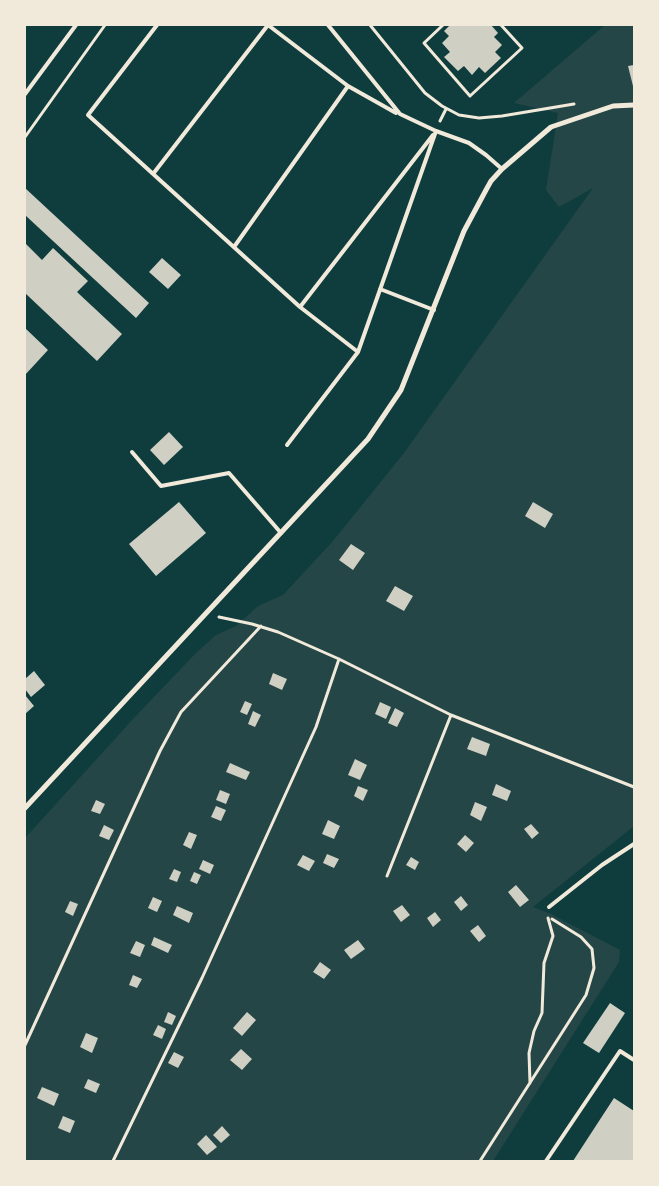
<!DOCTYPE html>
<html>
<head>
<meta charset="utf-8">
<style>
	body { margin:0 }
	#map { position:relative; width:659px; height:1186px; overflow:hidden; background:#0f3d3e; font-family:"Roboto Condensed",sans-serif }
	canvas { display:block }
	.frame { position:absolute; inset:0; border:26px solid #f1e9da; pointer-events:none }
</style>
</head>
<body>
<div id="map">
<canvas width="659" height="1186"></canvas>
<div class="frame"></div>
</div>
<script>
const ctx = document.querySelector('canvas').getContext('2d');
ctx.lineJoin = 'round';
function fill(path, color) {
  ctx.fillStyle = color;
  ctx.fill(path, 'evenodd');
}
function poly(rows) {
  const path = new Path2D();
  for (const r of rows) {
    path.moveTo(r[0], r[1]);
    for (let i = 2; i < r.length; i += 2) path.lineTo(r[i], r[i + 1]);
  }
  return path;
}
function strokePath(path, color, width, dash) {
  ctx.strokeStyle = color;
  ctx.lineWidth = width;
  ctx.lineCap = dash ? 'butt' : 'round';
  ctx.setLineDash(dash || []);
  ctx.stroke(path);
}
fill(poly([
	[605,25,634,25,634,826,533,907,551,914,620,950,619,962,493,1161,26,1161,25,1160,25,838,133,719,195,654,216,635,236,626,258,606,283,595,333,541,404,453,593,188,559,207,546,190,558,113,514,103]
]), '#244646');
fill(poly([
	[450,25,491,25,498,33,494,37,502,45,495,52,501,58,485,73,479,67,472,75,464,66,458,71,444,57,450,52,442,43,449,36,444,31],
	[634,65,634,86,633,86,628,66],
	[25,188,149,303,136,318,25,215],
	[25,243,42,260,53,248,88,281,77,292,122,334,97,361,25,293],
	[162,258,181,275,168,289,149,272],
	[25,328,48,350,25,375],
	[169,432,183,447,164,465,150,450],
	[179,502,206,533,156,576,129,544],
	[533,502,553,514,545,528,525,516],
	[351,544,365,553,353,570,339,560],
	[395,586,413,596,404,611,386,601],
	[34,671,45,685,31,697,25,689,25,679],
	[273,673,287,679,282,690,269,684],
	[25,695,34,706,25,714],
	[245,701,252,704,247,715,240,712],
	[380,702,391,707,386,719,375,714],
	[395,708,404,713,397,727,388,723],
	[253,711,261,715,255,727,248,724],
	[472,737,490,744,486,756,467,749],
	[355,759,367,765,360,780,348,775],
	[230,763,250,772,246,780,226,772],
	[496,784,511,791,507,801,492,795],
	[358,786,368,790,363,801,354,796],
	[220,790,230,794,226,804,216,800],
	[96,800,105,804,100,814,91,811],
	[475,802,487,807,481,821,470,815],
	[216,806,226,810,221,821,211,817],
	[328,820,340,826,334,839,322,834],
	[531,824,539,833,532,839,524,829],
	[104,825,114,830,109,840,99,836],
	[189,832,197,835,191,849,183,845],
	[465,835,474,843,466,852,457,844],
	[327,854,339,859,334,868,323,863],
	[303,855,315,861,309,871,297,865],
	[411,857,419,862,415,870,406,865],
	[203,860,214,865,210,874,199,869],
	[174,869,181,872,177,882,169,879],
	[194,872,201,875,197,884,190,881],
	[516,885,529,900,520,907,508,892],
	[461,896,468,905,461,911,454,902],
	[153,897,162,901,157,912,148,908],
	[70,901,78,904,73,916,65,912],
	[402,905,410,915,401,922,393,911],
	[177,906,193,913,189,923,173,915],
	[435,912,441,920,433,927,427,918],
	[478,925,486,936,479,942,470,931],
	[154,937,172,945,168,953,151,945],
	[358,940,365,949,351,959,344,950],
	[136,941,145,945,140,957,130,953],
	[320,962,331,970,324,979,313,972],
	[133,975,142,979,137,988,129,985],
	[610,1003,625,1013,599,1053,583,1043],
	[168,1012,176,1016,172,1025,164,1022],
	[247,1012,256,1020,242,1036,233,1028],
	[158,1025,166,1029,162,1039,153,1035],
	[86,1033,98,1038,92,1053,80,1047],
	[241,1049,252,1059,242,1070,230,1060],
	[174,1052,184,1057,178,1068,168,1063],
	[88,1079,100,1084,96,1093,84,1088],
	[42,1087,59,1094,54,1106,37,1098],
	[614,1098,634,1111,634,1161,573,1161],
	[63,1116,75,1121,70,1133,58,1128],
	[222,1126,230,1135,221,1143,213,1135],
	[206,1135,217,1147,207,1155,197,1144]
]), '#cfcfc3');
strokePath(poly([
	[370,25,425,93,442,106,459,115,479,118,502,116,574,104],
	[443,25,424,43,470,96,522,48,501,25],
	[440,121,446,109],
	[25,137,105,25],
	[219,617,252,624,278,632,339,659,451,715,634,787],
	[387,876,451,715],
	[25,1045,160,751,181,712,261,626],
	[530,1083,529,1053,534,1031,542,1013,544,963,553,936,548,918],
	[113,1161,202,978,316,727,339,659],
	[480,1161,586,995,594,968,592,949,581,937,552,919]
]), '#f1e9da', 3);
strokePath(poly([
	[157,25,88,115,300,307,358,352],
	[328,25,400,114,436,131,469,143,486,155,502,169],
	[348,86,396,113],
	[25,94,76,25],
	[153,174,268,25],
	[234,247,348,86,268,25],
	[380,289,434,310],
	[300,307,433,135],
	[287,445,358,352,436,131],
	[132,452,161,486,229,473,281,533],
	[549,907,602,865,634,844],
	[546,1161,620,1051,634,1060]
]), '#f1e9da', 4);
strokePath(poly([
	[25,808,368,439,401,390,464,231,486,190,491,181,502,169,551,127,613,106,634,105]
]), '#f1e9da', 5);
</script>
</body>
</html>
